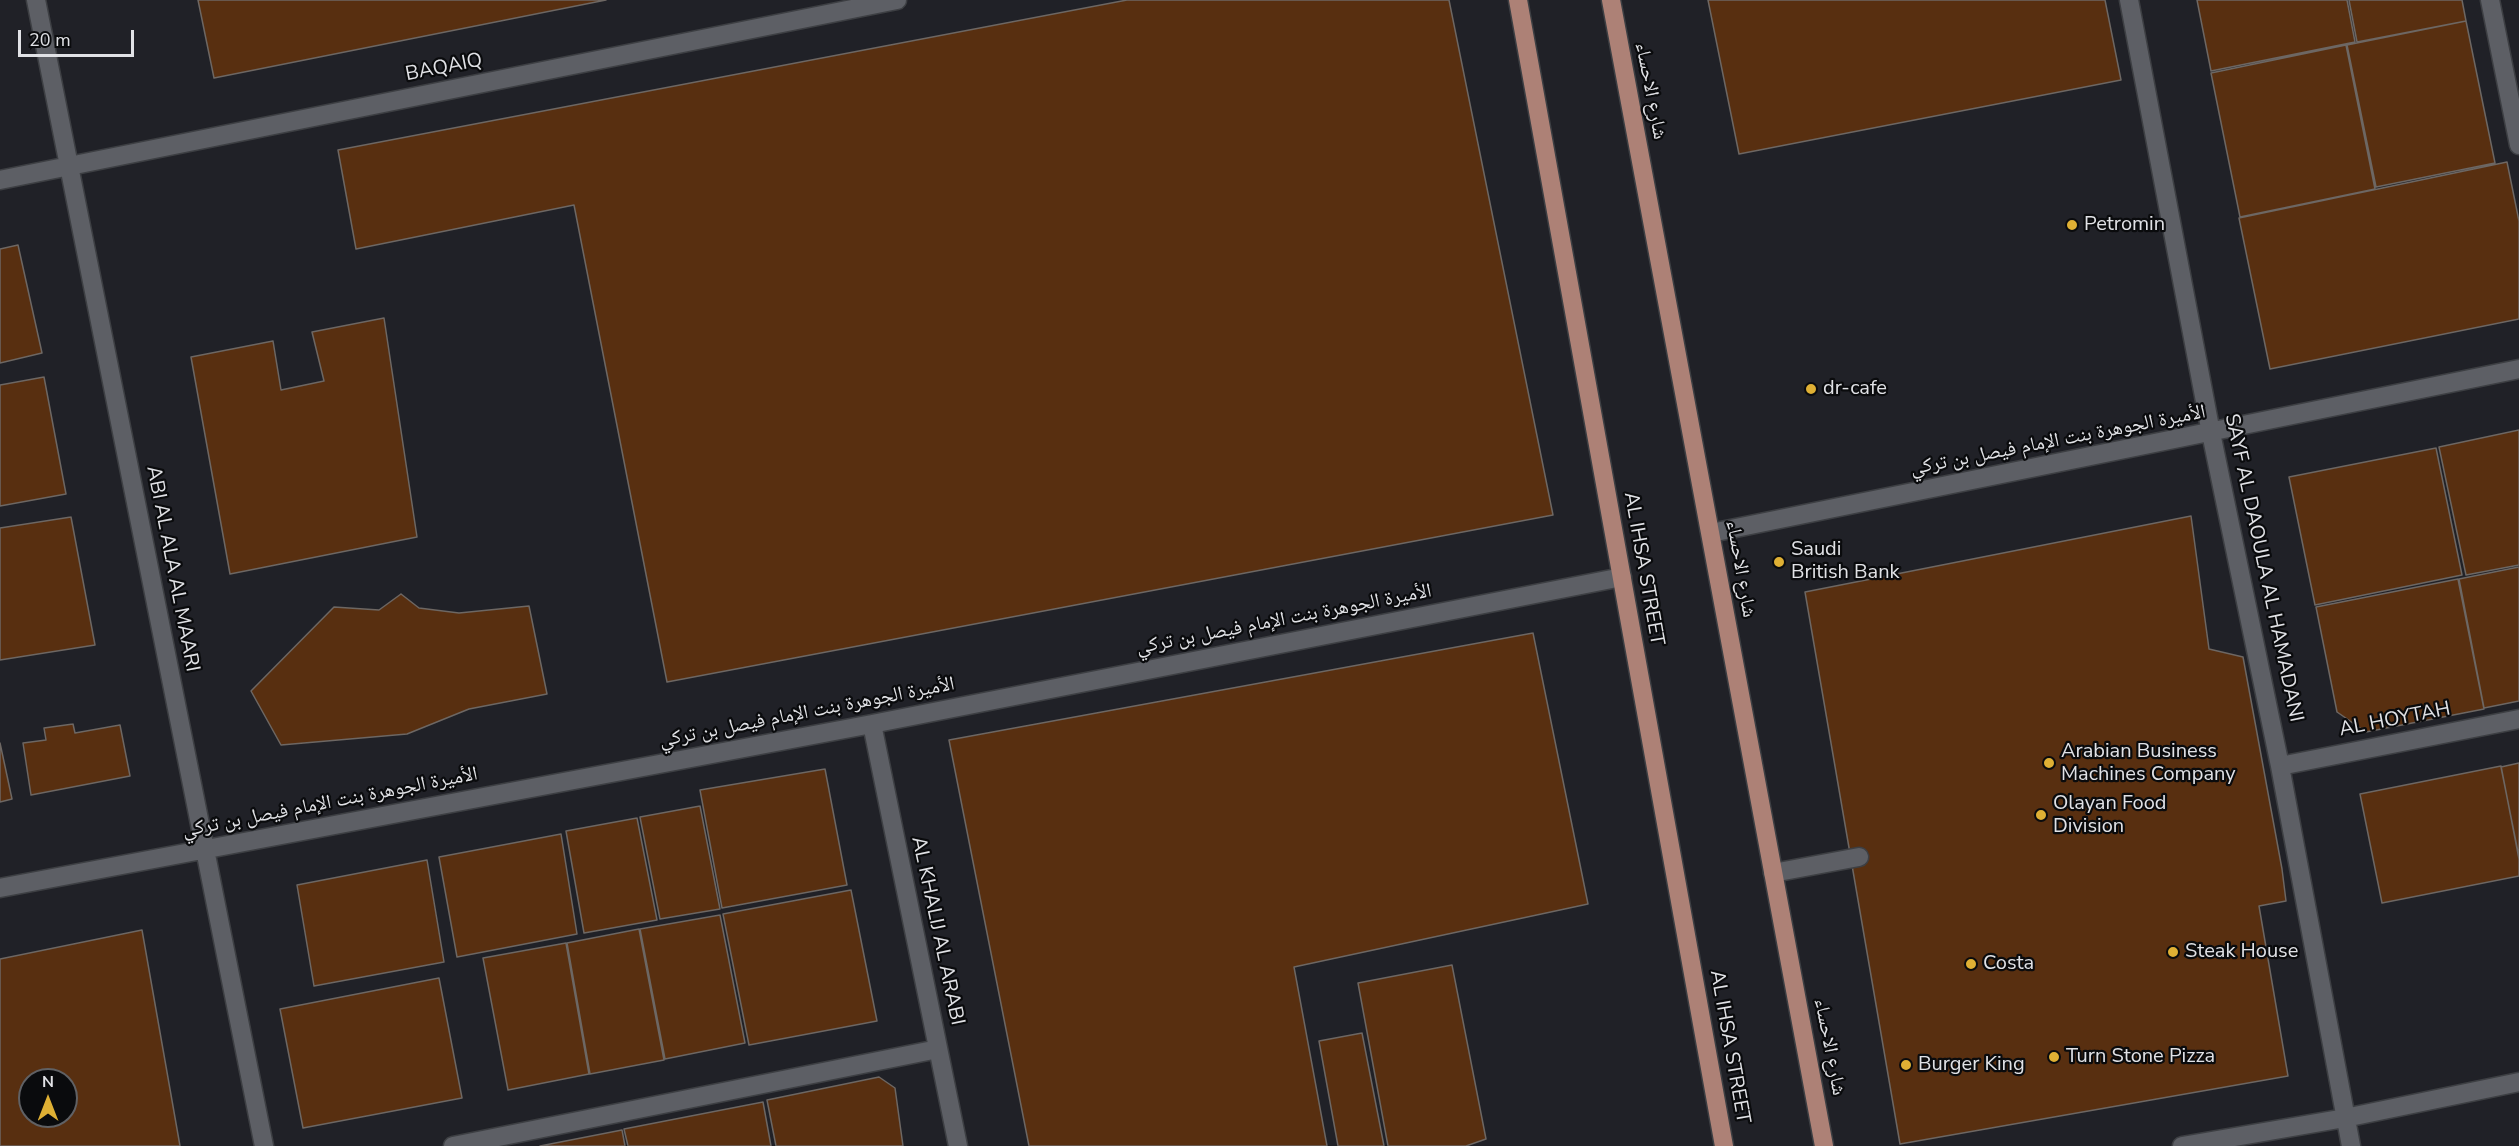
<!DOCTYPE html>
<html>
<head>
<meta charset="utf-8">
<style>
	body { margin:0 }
	#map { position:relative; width:2519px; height:1146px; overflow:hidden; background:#202127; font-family:"Nunito Sans",sans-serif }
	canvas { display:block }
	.north { position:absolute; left:18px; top:1068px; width:60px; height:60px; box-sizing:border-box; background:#0a0b0d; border:2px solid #606164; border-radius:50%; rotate:0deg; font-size:16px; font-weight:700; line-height:24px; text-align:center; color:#e1e2e6 }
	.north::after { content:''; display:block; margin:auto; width:21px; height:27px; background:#dfb034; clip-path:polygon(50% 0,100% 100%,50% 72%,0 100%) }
	.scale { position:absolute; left:18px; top:30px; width:116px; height:27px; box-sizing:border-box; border:3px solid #e1e2e6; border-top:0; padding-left:8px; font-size:18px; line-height:21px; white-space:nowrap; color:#e1e2e6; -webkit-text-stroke:4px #0a0b0d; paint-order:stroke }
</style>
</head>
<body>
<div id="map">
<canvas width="2519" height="1146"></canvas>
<div class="north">N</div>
<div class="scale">20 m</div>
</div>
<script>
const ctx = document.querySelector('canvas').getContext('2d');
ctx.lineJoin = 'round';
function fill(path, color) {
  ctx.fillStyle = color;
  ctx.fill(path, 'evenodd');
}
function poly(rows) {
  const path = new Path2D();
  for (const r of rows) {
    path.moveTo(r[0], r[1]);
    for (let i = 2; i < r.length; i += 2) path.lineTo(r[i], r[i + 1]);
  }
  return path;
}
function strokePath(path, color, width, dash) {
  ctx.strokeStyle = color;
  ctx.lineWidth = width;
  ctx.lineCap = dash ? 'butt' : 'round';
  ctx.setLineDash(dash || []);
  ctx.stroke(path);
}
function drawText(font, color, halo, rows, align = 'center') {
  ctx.font = font + ' "Nunito Sans","Noto Naskh Arabic",sans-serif';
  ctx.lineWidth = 4.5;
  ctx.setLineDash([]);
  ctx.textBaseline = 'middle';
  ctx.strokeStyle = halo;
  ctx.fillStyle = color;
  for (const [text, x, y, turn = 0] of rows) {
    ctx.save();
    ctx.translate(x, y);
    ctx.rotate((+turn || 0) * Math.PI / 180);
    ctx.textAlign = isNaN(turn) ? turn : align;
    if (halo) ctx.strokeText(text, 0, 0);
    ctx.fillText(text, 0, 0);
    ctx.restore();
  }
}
const building = poly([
	[198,0,606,0,214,78,198,0],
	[1127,0,1449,0,1553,515,667,682,574,205,356,249,338,150,1127,0],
	[1708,0,2105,0,2121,80,1739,154,1708,0],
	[2197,0,2347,0,2355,42,2211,71,2197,0],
	[2349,0,2462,0,2466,21,2357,42,2349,0],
	[2466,21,2495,163,2376,187,2347,45,2466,21],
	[2346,45,2375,189,2240,217,2211,73,2346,45],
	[2507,162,2519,221,2519,319,2270,369,2239,218,2507,162],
	[18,245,42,353,0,363,0,249,18,245],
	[384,318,417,537,230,574,191,357,273,341,281,390,324,381,312,332,384,318],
	[44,377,66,494,0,506,0,385,44,377],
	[2519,430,2519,565,2466,575,2439,447,2519,430],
	[2436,448,2462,575,2315,605,2289,477,2436,448],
	[2191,516,2209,649,2243,657,2282,869,2286,901,2259,906,2288,1076,1900,1144,1805,592,2191,516],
	[71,517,95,645,0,660,0,528,71,517],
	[2519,567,2519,701,2484,708,2459,579,2519,567],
	[2458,579,2484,709,2366,732,2337,712,2316,607,2458,579],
	[401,594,419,608,459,613,529,606,547,694,469,709,407,734,281,745,251,691,334,607,379,610,401,594],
	[1533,633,1588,904,1294,967,1327,1146,1029,1146,949,740,1533,633],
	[73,724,75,733,120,725,130,776,31,795,23,743,46,740,44,728,73,724],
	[0,743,12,799,0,802,0,743],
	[2519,763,2519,857,2501,767,2519,763],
	[2501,766,2519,859,2519,876,2382,903,2360,794,2501,766],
	[825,769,847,885,722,908,700,790,825,769],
	[700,806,720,909,660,919,640,817,700,806],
	[637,818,657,920,584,933,566,831,637,818],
	[561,834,577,934,457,957,439,857,561,834],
	[427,860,444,962,314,986,297,885,427,860],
	[851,890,877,1021,749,1045,723,914,851,890],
	[720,915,745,1043,665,1059,640,929,720,915],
	[639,929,664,1060,590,1074,567,943,639,929],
	[142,930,180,1146,0,1146,0,959,142,930],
	[30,1080,66,1080,66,1116,30,1116,30,1080],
	[566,943,589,1074,508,1090,483,958,566,943],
	[1452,965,1486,1139,1466,1146,1388,1146,1358,983,1452,965],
	[439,978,462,1098,303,1128,280,1009,439,978],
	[1362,1033,1384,1146,1338,1146,1319,1041,1362,1033],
	[879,1077,895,1088,903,1146,776,1146,767,1100,879,1077],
	[763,1102,771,1146,628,1146,624,1129,763,1102],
	[622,1130,625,1146,540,1146,622,1130]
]);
fill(building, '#582f10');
strokePath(building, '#6d6763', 1.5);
const minor = poly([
	[36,0,264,1146],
	[2129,0,2211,433,2280,766,2351,1146],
	[2490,0,2519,145],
	[0,180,897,0],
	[1711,533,2519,369],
	[872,724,958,1146],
	[2280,766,2519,719],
	[1773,873,1859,857],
	[0,888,872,724,1622,577],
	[453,1146,938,1049],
	[2182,1146,2345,1118,2519,1082]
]);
const major = poly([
	[1518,0,1724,1146],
	[1611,0,1824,1146]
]);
strokePath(minor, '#3d3f43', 21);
strokePath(major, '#3d3f43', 21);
strokePath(minor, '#5d5f65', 18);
strokePath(major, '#ad8176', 18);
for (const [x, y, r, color] of [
	[2072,225,6,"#dfb034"],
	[1811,389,6,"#dfb034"],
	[1779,562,6,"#dfb034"],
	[2049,763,6,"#dfb034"],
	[2041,815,6,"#dfb034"],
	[2173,952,6,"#dfb034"],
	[1971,964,6,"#dfb034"],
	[2054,1057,6,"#dfb034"],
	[1906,1065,6,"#dfb034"]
]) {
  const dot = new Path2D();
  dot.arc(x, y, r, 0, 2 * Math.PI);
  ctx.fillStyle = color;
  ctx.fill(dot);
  strokePath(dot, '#0a0b0d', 2);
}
drawText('20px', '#e1e2e6', '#0a0b0d', [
	["BAQAIQ",444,68,-11],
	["شارع الاحساء",1650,91,79],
	["الأميرة الجوهرة بنت الإمام فيصل بن تركي",2058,441,-11],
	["SAYF AL DAOULA AL HAMADANI",2263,568,78],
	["ABI AL ALA AL MAARI",172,569,79],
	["AL IHSA STREET",1643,569,80],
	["شارع الاحساء",1740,569,80],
	["الأميرة الجوهرة بنت الإمام فيصل بن تركي",1284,620,-11],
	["الأميرة الجوهرة بنت الإمام فيصل بن تركي",807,713,-11],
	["AL HOYTAH",2395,720,-11],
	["الأميرة الجوهرة بنت الإمام فيصل بن تركي",330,803,-11],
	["AL KHALIJ AL ARABI",937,931,78],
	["AL IHSA STREET",1729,1047,80],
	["شارع الاحساء",1829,1047,79]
]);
drawText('20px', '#e1e2e6', '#0a0b0d', [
	["Petromin",2084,225],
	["dr-cafe",1823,389],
	["Saudi",1791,550],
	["British Bank",1791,573],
	["Arabian Business",2061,752],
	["Machines Company",2061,775],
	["Olayan Food",2053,804],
	["Division",2053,827],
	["Steak House",2185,952],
	["Costa",1983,964],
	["Turn Stone Pizza",2066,1057],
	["Burger King",1918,1065]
], 'left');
</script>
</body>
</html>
